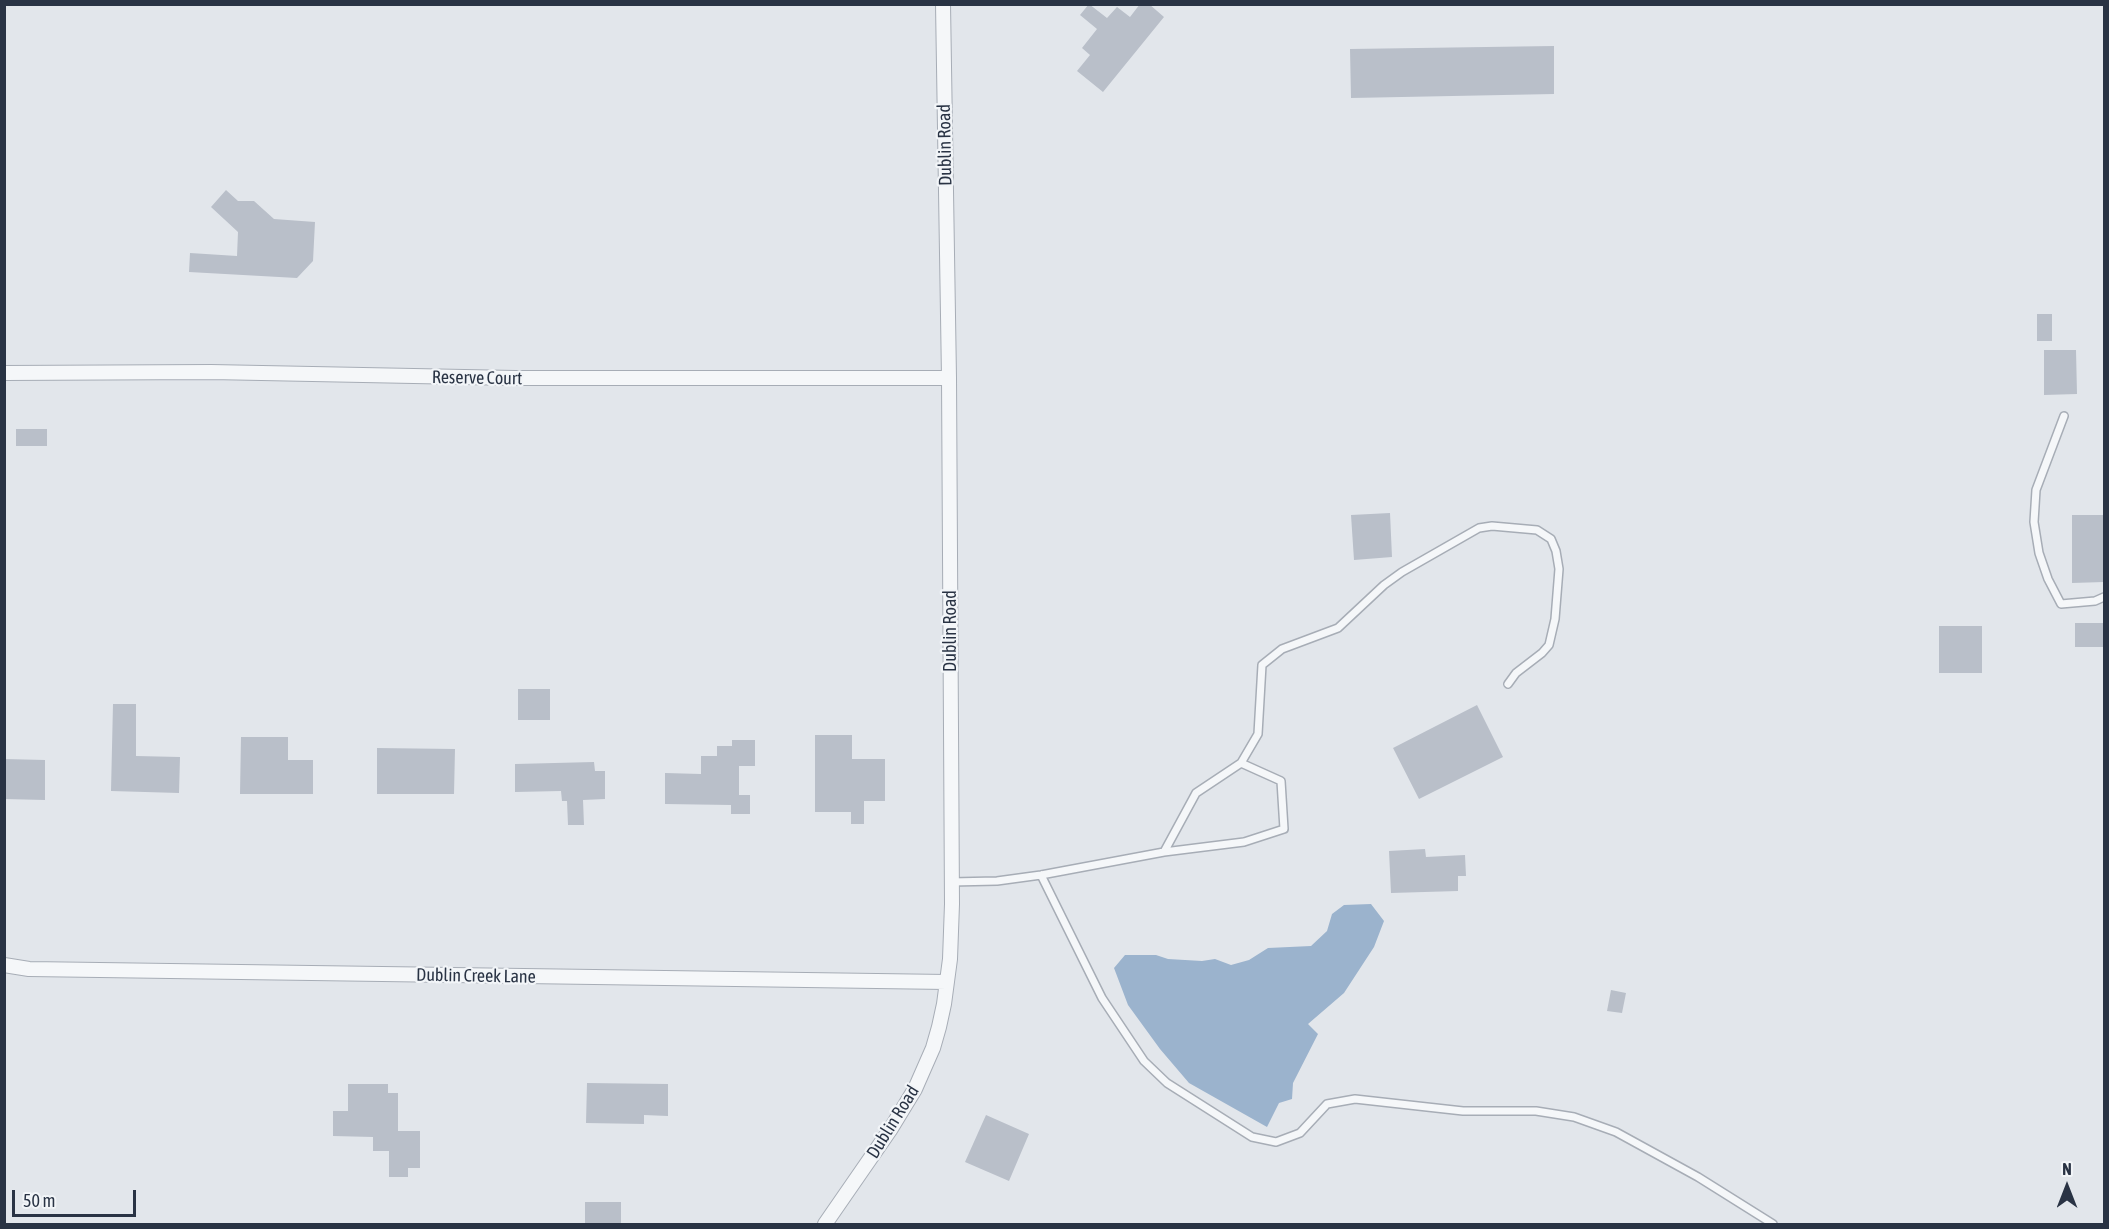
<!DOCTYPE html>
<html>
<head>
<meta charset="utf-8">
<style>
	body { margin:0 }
	#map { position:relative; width:2109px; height:1229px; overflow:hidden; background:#e2e6eb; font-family:"Asap Condensed",sans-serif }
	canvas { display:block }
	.frame { position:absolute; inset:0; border:6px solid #293344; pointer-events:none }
	.north { position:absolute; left:2037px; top:1157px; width:60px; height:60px; -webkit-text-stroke:4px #f2f5f8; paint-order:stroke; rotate:0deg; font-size:16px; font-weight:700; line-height:24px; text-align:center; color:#293344 }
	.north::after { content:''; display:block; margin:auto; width:21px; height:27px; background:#293344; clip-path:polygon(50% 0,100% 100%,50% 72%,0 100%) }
	.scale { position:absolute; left:12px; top:1190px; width:124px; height:27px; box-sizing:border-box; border:3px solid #293344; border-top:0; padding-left:8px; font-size:18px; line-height:21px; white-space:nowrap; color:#293344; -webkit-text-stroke:4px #f2f5f8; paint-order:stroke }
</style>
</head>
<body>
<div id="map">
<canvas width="2109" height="1229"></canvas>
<div class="frame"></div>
<div class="north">N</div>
<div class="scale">50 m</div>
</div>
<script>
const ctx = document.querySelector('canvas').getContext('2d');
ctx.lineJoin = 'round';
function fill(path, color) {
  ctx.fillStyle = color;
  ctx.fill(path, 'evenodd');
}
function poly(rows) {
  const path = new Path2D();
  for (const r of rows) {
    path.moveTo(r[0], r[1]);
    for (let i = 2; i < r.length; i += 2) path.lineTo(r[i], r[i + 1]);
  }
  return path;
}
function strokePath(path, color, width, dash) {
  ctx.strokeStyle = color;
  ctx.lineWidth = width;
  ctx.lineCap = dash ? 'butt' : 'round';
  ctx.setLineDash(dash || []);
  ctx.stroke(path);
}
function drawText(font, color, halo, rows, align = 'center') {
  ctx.font = font + ' "Asap Condensed",sans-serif';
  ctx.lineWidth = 4.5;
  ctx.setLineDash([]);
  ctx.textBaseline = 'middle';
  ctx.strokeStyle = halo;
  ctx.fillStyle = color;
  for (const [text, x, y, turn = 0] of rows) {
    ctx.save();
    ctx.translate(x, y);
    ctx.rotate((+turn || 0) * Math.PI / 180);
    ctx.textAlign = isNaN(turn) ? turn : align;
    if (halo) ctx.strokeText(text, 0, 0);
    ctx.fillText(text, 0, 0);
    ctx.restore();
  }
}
fill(poly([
	[1371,904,1384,921,1374,947,1344,993,1308,1024,1318,1034,1293,1083,1292,1099,1279,1103,1267,1127,1189,1083,1160,1049,1128,1005,1114,968,1125,955,1156,955,1168,959,1202,961,1215,959,1231,965,1249,960,1268,948,1311,946,1327,931,1332,914,1344,905]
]), '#9bb3cd');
fill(poly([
	[1089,4,1107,18,1117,7,1130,17,1140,4,1149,4,1164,17,1103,92,1077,71,1090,55,1082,48,1097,29,1080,15],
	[1554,46,1554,94,1351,98,1350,49],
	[226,190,238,201,254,201,274,219,315,222,313,261,297,278,189,272,190,253,237,256,238,232,211,207],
	[2037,314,2052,314,2052,341,2037,341],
	[2044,350,2076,350,2077,394,2044,395],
	[16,429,47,429,47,446,16,446],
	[1390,513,1392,557,1354,560,1351,515],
	[2072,515,2104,515,2104,582,2072,583],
	[2075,623,2103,623,2103,647,2075,647],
	[1939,626,1982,626,1982,673,1939,673],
	[518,689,550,689,550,720,518,720],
	[113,704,136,704,136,756,180,757,179,793,111,791],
	[1477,705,1503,757,1419,799,1393,748],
	[815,735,852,735,852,759,885,759,885,801,864,801,864,824,851,824,851,812,815,812],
	[241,737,288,737,288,760,313,760,313,794,240,794],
	[732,740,755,740,755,766,739,766,739,795,750,795,750,814,731,814,731,805,665,804,665,773,701,774,701,756,717,756,717,746,732,746],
	[377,748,455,749,454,794,377,794],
	[4,759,45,760,45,800,4,799],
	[594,762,595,771,605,771,605,799,583,800,584,825,568,825,567,801,562,801,561,791,515,792,515,764],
	[1425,849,1426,857,1465,855,1466,876,1458,876,1458,891,1391,893,1389,851],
	[1611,990,1626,993,1622,1013,1607,1011],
	[587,1083,668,1084,668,1116,644,1115,644,1124,586,1123],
	[348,1084,388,1084,388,1093,398,1093,398,1131,420,1131,420,1168,408,1168,408,1177,389,1177,389,1151,373,1151,373,1137,333,1136,333,1111,348,1111],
	[986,1115,1029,1134,1009,1181,965,1162],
	[585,1202,621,1202,621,1224,585,1224]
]), '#b9bfc9');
const service = poly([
	[2064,416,2036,490,2034,522,2039,553,2048,579,2061,604,2095,601,2104,597],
	[1164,852,1244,842,1284,829,1281,781,1241,763],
	[1041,875,1102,998,1144,1061,1167,1083,1252,1137,1276,1142,1300,1133,1327,1104,1355,1099,1463,1111,1536,1111,1574,1117,1616,1132,1698,1177,1773,1224],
	[951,882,997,881,1041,875,1164,852,1196,793,1241,763,1258,734,1262,665,1282,649,1338,628,1384,585,1402,572,1479,528,1492,526,1537,530,1551,539,1556,551,1559,569,1555,619,1549,645,1542,653,1516,673,1508,684]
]);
const minor = poly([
	[4,373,211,372,515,378,949,378],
	[4,965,29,969,947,982],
	[825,1224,890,1130,915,1089,933,1048,939,1027,944,1004,950,959,952,904,949,378,943,4]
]);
strokePath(service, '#a7adb6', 10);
strokePath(minor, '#a7adb6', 16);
strokePath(service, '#f5f7f9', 7);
strokePath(minor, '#f5f7f9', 14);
drawText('18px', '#293344', '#f2f5f8', [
	["Dublin Road",945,145,-91],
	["Reserve Court",477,378,1],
	["Dublin Road",950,631,-90],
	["Dublin Creek Lane",476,976,1],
	["Dublin Road",893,1122,-58]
]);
</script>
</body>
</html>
